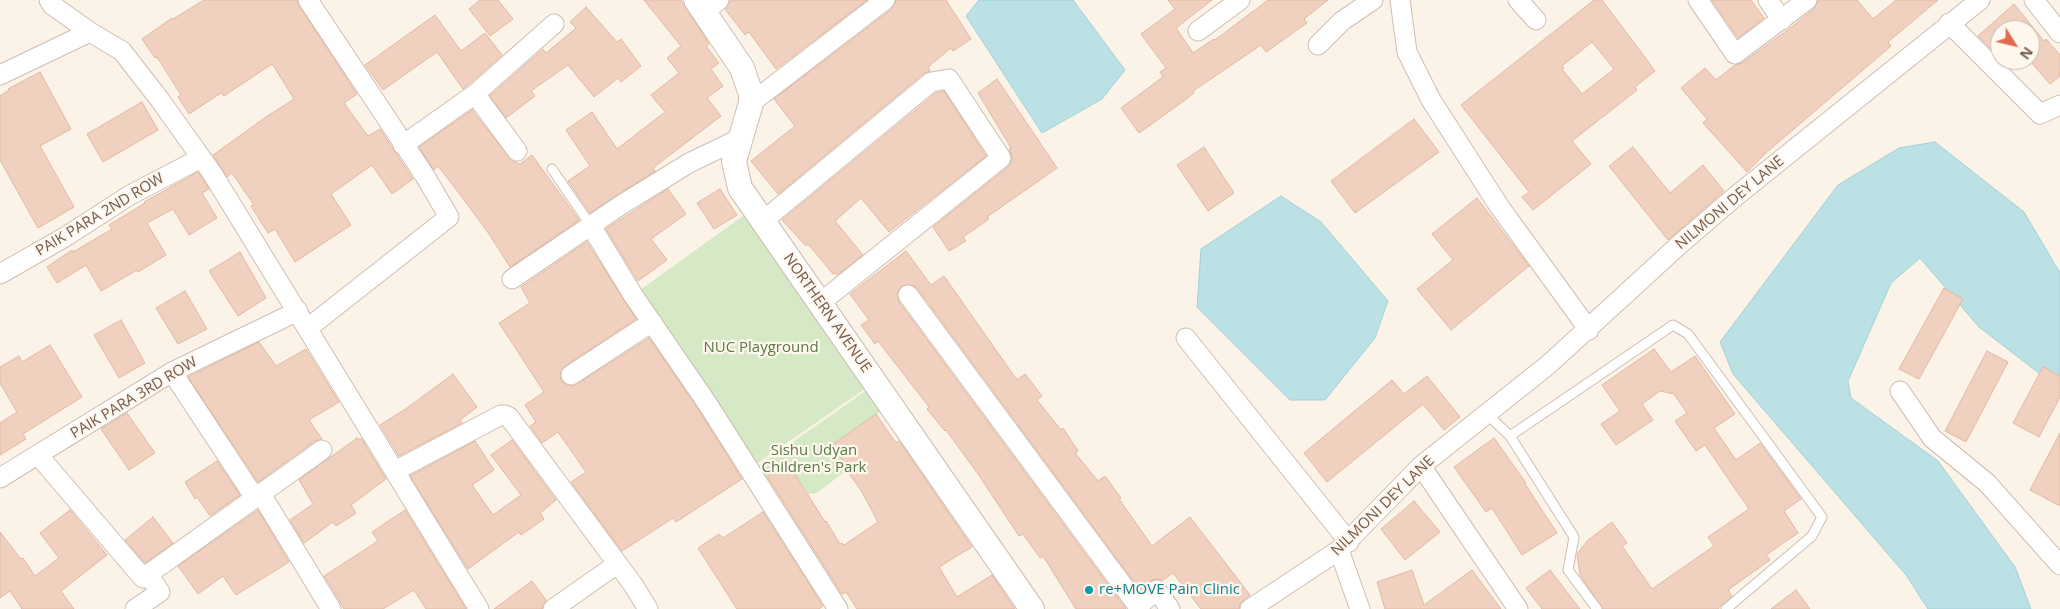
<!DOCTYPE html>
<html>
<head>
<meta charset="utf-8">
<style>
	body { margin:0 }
	#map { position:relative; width:2060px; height:609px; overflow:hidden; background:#fcf3e8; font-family:"Open Sans",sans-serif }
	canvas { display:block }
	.north { position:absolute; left:1990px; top:20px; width:50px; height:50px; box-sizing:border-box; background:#fef7ee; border:1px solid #c7b8ae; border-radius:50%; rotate:126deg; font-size:14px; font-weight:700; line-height:20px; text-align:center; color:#75594d }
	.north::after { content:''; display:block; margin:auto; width:18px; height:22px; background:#e06b52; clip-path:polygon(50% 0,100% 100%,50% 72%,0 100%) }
</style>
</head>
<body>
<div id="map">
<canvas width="2060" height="609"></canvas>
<div class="north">N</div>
</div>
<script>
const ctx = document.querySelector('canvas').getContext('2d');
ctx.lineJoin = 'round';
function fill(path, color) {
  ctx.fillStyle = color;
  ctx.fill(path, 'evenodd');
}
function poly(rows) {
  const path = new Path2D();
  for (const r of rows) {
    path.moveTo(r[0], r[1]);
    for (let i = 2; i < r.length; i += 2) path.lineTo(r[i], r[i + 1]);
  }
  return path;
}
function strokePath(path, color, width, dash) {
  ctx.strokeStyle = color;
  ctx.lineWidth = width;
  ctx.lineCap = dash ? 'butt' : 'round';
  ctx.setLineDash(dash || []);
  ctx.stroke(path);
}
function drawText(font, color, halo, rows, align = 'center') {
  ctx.font = font + ' "Open Sans",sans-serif';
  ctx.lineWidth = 4.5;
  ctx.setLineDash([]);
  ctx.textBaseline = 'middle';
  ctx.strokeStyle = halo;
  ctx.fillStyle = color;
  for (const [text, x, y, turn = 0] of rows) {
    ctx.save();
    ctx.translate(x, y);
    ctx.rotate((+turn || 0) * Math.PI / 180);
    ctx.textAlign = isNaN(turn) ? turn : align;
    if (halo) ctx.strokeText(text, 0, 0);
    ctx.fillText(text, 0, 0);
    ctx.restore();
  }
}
fill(poly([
	[754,208,875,382,752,467,633,295],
	[874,385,884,409,832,445,847,467,843,473,817,493,808,494,788,463,760,480,754,469]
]), '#d6e9c6');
const water = poly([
	[979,0,1073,0,1125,70,1102,99,1042,133,966,16,979,0],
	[1935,142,2024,212,2060,273,2060,381,2053,384,1979,327,1920,258,1891,283,1848,381,1851,398,1938,461,2015,567,2031,609,1928,609,1906,575,1733,374,1720,342,1838,185,1899,148,1935,142],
	[1281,196,1321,222,1388,301,1375,338,1325,400,1290,400,1197,307,1201,249,1281,196]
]);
fill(water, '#bce1e5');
strokePath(water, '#a3d0d6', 1);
const building = poly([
	[204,0,297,0,299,6,357,94,344,103,368,136,380,129,413,179,392,194,372,165,331,194,351,225,295,262,275,229,268,233,251,206,254,205,232,173,227,177,213,155,266,117,294,99,273,65,272,64,224,96,221,93,189,114,178,97,181,95,157,57,155,58,142,39,172,18,173,19,204,0],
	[480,0,498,0,513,19,490,36,469,9,480,0],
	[644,0,681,0,683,3,709,44,706,46,719,63,711,69,723,86,707,98,721,116,653,168,655,171,590,213,568,181,590,166,566,130,592,112,617,149,665,112,651,95,679,73,667,58,681,46,644,0],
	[730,0,867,0,776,69,749,32,745,35,725,9,730,0],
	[896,0,946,0,971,39,953,51,951,48,928,67,930,71,924,73,778,194,751,161,795,126,774,99,892,9,896,0],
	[1168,0,1212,0,1176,28,1193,53,1214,39,1215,40,1268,0,1328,0,1304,19,1307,23,1266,52,1261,45,1193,91,1194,93,1181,103,1139,133,1121,108,1163,77,1160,72,1166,68,1141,34,1175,9,1168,0],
	[1594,0,1602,0,1655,71,1635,87,1637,90,1572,141,1591,164,1533,210,1522,197,1529,192,1461,105,1594,0],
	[1592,42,1614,69,1582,94,1562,69,1564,68,1562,66,1592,42],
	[1712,0,1751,0,1764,18,1738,38,1712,0],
	[1818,0,1857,0,1873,19,1896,0,1938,0,1888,42,1891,46,1767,152,1747,172,1703,123,1707,119,1681,88,1705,68,1716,80,1735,65,1742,63,1789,29,1814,9,1818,0],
	[2014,4,2044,41,2046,39,2060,55,2060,76,2050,84,2030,61,2030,30,2000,30,2000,58,1978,36,2014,4],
	[586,7,617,42,621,39,641,66,621,82,618,78,594,97,568,65,531,91,535,96,506,118,490,96,543,49,546,53,576,28,570,22,586,7],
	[435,15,461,51,485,33,502,55,463,89,437,52,383,90,365,65,435,15],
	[40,72,71,129,40,146,74,207,38,228,0,160,0,96,9,90,8,89,40,72],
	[997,79,1057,168,987,217,989,219,963,237,966,241,949,251,933,227,1008,167,1011,162,1012,157,1009,149,1011,148,978,93,997,79],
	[944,91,986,156,889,232,861,198,835,221,863,255,837,275,835,273,833,274,808,244,806,246,782,220,936,93,944,91],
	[142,102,158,130,103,162,87,134,142,102],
	[472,110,512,161,520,164,532,155,579,220,510,267,489,234,459,193,438,166,434,170,419,147,472,110],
	[1414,119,1439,152,1355,213,1331,181,1414,119],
	[1204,147,1234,193,1208,211,1177,165,1204,147],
	[1633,147,1670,193,1703,165,1724,191,1668,240,1609,166,1633,147],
	[198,172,209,189,202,193,217,218,189,235,173,209,147,223,166,255,138,272,137,270,101,291,86,265,57,283,47,267,72,250,73,252,112,229,109,225,145,203,144,202,198,172],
	[668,189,686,214,651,239,667,260,638,281,606,229,668,189],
	[720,189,737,215,714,229,697,203,720,189],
	[1477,198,1529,266,1451,330,1417,289,1453,260,1432,234,1477,198],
	[587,242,636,319,565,366,560,375,562,382,571,386,577,384,649,338,698,409,742,479,676,522,673,518,622,551,571,482,586,472,558,432,542,443,530,426,536,422,525,405,544,392,499,323,530,303,521,287,587,242],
	[906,251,931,285,944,276,1017,380,1025,374,1042,396,1037,400,1061,430,1063,428,1078,451,1075,453,1098,481,1105,476,1121,498,1119,499,1152,546,1190,517,1250,595,1240,604,1239,609,1201,609,1173,573,1163,580,1156,579,1150,581,1140,590,917,288,912,285,902,286,898,291,899,302,1126,609,1076,609,1043,556,1040,558,1023,534,1019,536,978,474,946,430,945,431,927,409,929,407,878,341,875,344,861,325,869,320,850,294,906,251],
	[240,252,266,298,238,316,209,271,240,252],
	[1944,288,1963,299,1919,379,1899,369,1944,288],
	[185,291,207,329,178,344,156,308,185,291],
	[121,320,145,363,119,378,94,335,121,320],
	[259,342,276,366,306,349,339,402,309,420,322,439,315,441,258,482,188,377,259,342],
	[50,345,82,397,23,434,26,439,0,455,0,423,17,412,0,383,0,367,19,356,22,362,50,345],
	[1654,349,1671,372,1695,356,1735,414,1714,428,1736,460,1760,443,1801,499,1784,511,1798,533,1766,555,1770,560,1728,590,1732,596,1718,609,1603,609,1580,575,1577,554,1588,540,1612,522,1627,543,1622,546,1652,589,1714,546,1708,537,1749,509,1705,445,1696,451,1675,421,1687,413,1674,394,1660,391,1642,404,1653,420,1616,445,1601,424,1620,411,1602,385,1654,349],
	[1987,351,2008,362,1966,442,1945,431,1987,351],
	[2043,367,2060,376,2060,397,2039,437,2013,423,2043,367],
	[453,374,477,407,460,420,462,423,399,456,380,425,407,408,453,374],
	[1427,376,1460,417,1444,430,1423,404,1327,482,1304,453,1392,380,1404,394,1427,376],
	[127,413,155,453,129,470,101,429,127,413],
	[876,414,896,443,899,441,972,547,939,567,957,597,992,575,1015,609,857,609,846,592,842,594,767,476,788,463,825,522,826,521,840,544,842,543,844,545,878,522,862,492,848,472,850,471,832,445,876,414],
	[2060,433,2060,506,2030,490,2060,433],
	[357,438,358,440,361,438,386,479,351,505,356,513,336,526,333,522,304,543,290,520,313,504,299,480,357,438],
	[1494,438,1526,483,1525,484,1557,533,1522,555,1492,508,1486,512,1454,467,1494,438],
	[512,440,556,500,540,513,544,519,521,535,519,532,468,569,410,476,475,441,494,470,472,485,493,515,521,495,491,455,512,440],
	[217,461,240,495,210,516,197,497,195,499,185,482,217,461],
	[1414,501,1440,532,1405,560,1381,529,1414,501],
	[70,510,107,555,61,591,74,609,22,609,10,591,0,598,0,532,21,559,23,558,35,576,59,558,40,533,70,510],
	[258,510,289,562,236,595,223,576,198,594,178,566,258,510],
	[405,510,466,609,426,609,414,590,383,609,344,609,338,598,324,576,378,541,372,532,405,510],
	[763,512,823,606,819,609,737,609,698,548,719,534,723,538,763,512],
	[153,517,173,543,145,563,125,540,153,517],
	[1412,570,1424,605,1472,570,1501,609,1385,609,1377,582,1412,570],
	[1550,570,1580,609,1542,609,1526,588,1550,570],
	[532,581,546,600,542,609,494,609,532,581],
	[1796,590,1810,609,1771,609,1796,590]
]);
fill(building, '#f0d1c0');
strokePath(building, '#e2b7a1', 1);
const service = poly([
	[552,169,591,226],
	[1486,413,1510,436,1574,537,1568,570,1597,609],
	[1510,436,1673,325,1688,334,1822,517,1812,536,1726,609]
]);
const minor = poly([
	[49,0,52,5,90,32,122,51,160,100,212,173,479,609],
	[1400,0,1407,52,1431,100,1499,206,1589,330],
	[1518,0,1536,20],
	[1698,0,1735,54,1807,0],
	[1768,0,1782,20],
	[2034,0,2060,33],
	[704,12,719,0],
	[1949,23,2040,114,2060,105],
	[1198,31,1240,0],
	[1318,45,1342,21,1373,0],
	[0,75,90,32],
	[475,94,517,151],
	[751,103,885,0],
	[403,145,475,94,554,24],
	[763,221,931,82,949,79,1001,158,820,303],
	[591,226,633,295,707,403,838,609],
	[0,274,65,237,130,195,201,158],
	[512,279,621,205,689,163,741,138],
	[908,295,1138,606,1157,590,1170,609],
	[308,328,449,217,425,176,308,0],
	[1186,338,1349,542],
	[172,372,255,498],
	[571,375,652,322],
	[1900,391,1932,438,1987,483,2060,565],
	[38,455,143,578,322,450],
	[1421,466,1518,609],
	[395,471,501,415,505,415,509,417,634,586,648,609],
	[0,478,172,372,298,311],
	[261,494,331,609],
	[1339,550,1360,609],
	[135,609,160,592,148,574],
	[553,609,617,564],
	[1250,609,1339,550,1421,466,1548,365,1679,245,1736,196,1980,0]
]);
const tertiary = poly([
	[696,0,742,68,751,94,751,103,734,161,740,188,1032,609]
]);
strokePath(service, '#cfbdb1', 11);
strokePath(minor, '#cfbdb1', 21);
strokePath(tertiary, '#cfbdb1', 26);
strokePath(service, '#fff', 9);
strokePath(minor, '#fff', 19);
strokePath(tertiary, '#fff', 24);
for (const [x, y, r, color] of [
	[1089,590,5,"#0f9aa8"]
]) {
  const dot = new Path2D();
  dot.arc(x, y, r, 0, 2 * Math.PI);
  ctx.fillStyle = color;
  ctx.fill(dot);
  strokePath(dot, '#fef7ee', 2);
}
drawText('15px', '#75594d', '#fef7ee', [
	["NILMONI DEY LANE",1730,203,-40],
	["PAIK PARA 2ND ROW",100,215,-31],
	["NORTHERN AVENUE",827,313,55],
	["PAIK PARA 3RD ROW",134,398,-31],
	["NILMONI DEY LANE",1383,506,-44]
]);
drawText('15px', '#577a45', '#fef7ee', [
	["NUC Playground",761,348],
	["Sishu Udyan",814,451],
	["Children's Park",814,468]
]);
drawText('15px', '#0d838f', '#fef7ee', [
	["re+MOVE Pain Clinic",1099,590]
], 'left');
</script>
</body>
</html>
